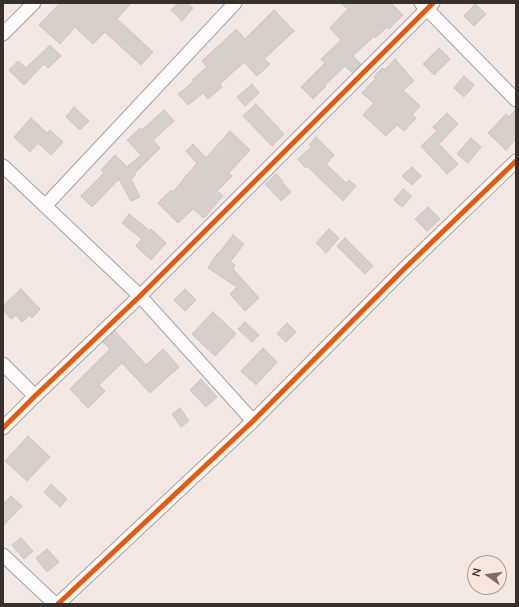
<!DOCTYPE html>
<html>
<head>
<meta charset="utf-8">
<style>
	body { margin:0 }
	#map { position:relative; width:519px; height:607px; overflow:hidden; background:#f2e7e2; font-family:Mulish,sans-serif }
	canvas { display:block }
	.frame { position:absolute; inset:0; border:4px solid #362f2b; pointer-events:none }
	.north { position:absolute; left:467px; top:555px; width:40px; height:40px; box-sizing:border-box; background:#f8e5dc; border:1px solid #aa9c95; border-radius:50%; rotate:284deg; font-size:11px; font-weight:700; line-height:16px; text-align:center; color:#362f2b }
	.north::after { content:''; display:block; margin:auto; width:14px; height:18px; background:#786f6b; clip-path:polygon(50% 0,100% 100%,50% 72%,0 100%) }
</style>
</head>
<body>
<div id="map">
<canvas width="519" height="607"></canvas>
<div class="frame"></div>
<div class="north">N</div>
</div>
<script>
const ctx = document.querySelector('canvas').getContext('2d');
ctx.lineJoin = 'round';
function fill(path, color) {
  ctx.fillStyle = color;
  ctx.fill(path, 'evenodd');
}
function poly(rows) {
  const path = new Path2D();
  for (const r of rows) {
    path.moveTo(r[0], r[1]);
    for (let i = 2; i < r.length; i += 2) path.lineTo(r[i], r[i + 1]);
  }
  return path;
}
function strokePath(path, color, width, dash) {
  ctx.strokeStyle = color;
  ctx.lineWidth = width;
  ctx.lineCap = dash ? 'butt' : 'round';
  ctx.setLineDash(dash || []);
  ctx.stroke(path);
}
const building = poly([
	[60,3,131,3,117,19,153,52,141,65,105,32,93,44,75,27,60,44,39,25,60,3],
	[178,3,187,3,193,8,182,21,171,10,178,3],
	[341,3,391,3,403,15,389,29,387,27,375,38,374,36,353,56,361,64,352,73,345,66,325,85,326,86,313,99,301,87,325,63,321,59,341,40,330,28,348,9,341,3],
	[475,4,486,14,474,26,464,16,475,4],
	[274,10,294,31,264,59,270,64,257,76,244,62,220,84,222,87,208,99,203,93,188,105,178,94,194,81,192,80,207,67,202,61,218,46,219,46,236,29,245,39,274,10],
	[50,45,61,56,48,68,44,64,24,85,9,70,18,61,26,68,50,45],
	[439,48,450,59,434,75,423,64,439,48],
	[395,59,414,81,403,90,420,106,412,115,416,118,404,131,397,125,386,136,363,115,374,103,362,93,376,78,374,77,382,68,385,70,395,59],
	[464,76,474,85,464,97,454,88,464,76],
	[252,84,259,93,245,106,237,97,252,84],
	[256,104,284,134,272,146,243,116,256,104],
	[74,107,89,121,80,130,66,117,74,107],
	[516,109,516,139,506,150,488,133,506,114,509,117,516,109],
	[164,110,174,121,153,140,160,148,135,173,136,174,131,179,140,197,131,201,119,179,92,207,81,196,104,173,101,170,115,155,127,167,141,155,127,140,140,128,142,130,164,110],
	[447,113,458,124,439,144,458,164,447,174,421,146,437,131,433,127,447,113],
	[31,118,47,133,50,130,63,142,51,155,38,143,30,152,14,137,31,118],
	[230,131,250,150,229,173,232,176,217,191,223,196,204,218,193,209,178,223,158,203,171,190,173,192,197,163,186,151,193,144,206,158,230,131],
	[316,137,334,155,326,164,346,183,349,180,356,186,343,201,307,166,305,168,298,159,311,147,309,145,316,137],
	[471,138,481,147,468,163,457,154,471,138],
	[412,167,421,176,412,185,402,176,412,167],
	[276,174,283,181,282,182,291,192,281,201,265,184,276,174],
	[403,189,412,196,402,207,394,200,403,189],
	[428,207,440,219,427,231,415,219,428,207],
	[129,214,150,231,151,229,166,243,151,260,136,246,142,239,122,223,129,214],
	[329,229,339,238,326,253,316,243,329,229],
	[233,235,244,244,230,262,235,265,233,269,259,298,245,311,230,294,237,287,208,268,217,254,218,254,233,235],
	[345,238,373,266,365,274,337,246,345,238],
	[21,289,40,309,32,318,30,315,22,322,16,315,11,319,3,310,3,306,21,289],
	[185,289,196,300,185,311,174,300,185,289],
	[213,312,236,334,215,356,192,334,213,312],
	[245,322,259,335,252,342,238,329,245,322],
	[287,323,296,332,286,342,277,334,287,323],
	[115,331,146,365,163,349,179,367,150,393,122,363,99,385,105,391,88,408,70,389,110,349,103,342,115,331],
	[263,348,277,362,256,385,241,371,263,348],
	[201,379,217,397,206,407,190,390,201,379],
	[180,408,189,421,181,427,172,414,180,408],
	[28,436,50,457,27,481,5,461,28,436],
	[51,484,67,499,60,507,44,492,51,484],
	[11,496,22,506,3,526,3,504,11,496],
	[21,538,33,551,24,559,12,545,21,538],
	[47,549,59,562,47,572,36,558,47,549]
]);
fill(building, '#d7cfcb');
strokePath(building, '#ccc3bf', 1);
const minor = poly([
	[421,3,516,100],
	[3,34,34,3],
	[3,166,140,296,253,421],
	[45,206,235,3],
	[3,364,35,396],
	[3,428,35,396,140,296,433,3],
	[3,555,55,604],
	[58,604,253,421,404,269,516,161]
]);
strokePath(minor, '#a9a29e', 15);
strokePath(minor, '#fdfbfb', 13);
strokePath(poly([
	[3,428,35,396,140,296,433,3],
	[58,604,253,421,404,269,516,161]
]), '#e8590c', 5);
</script>
</body>
</html>
